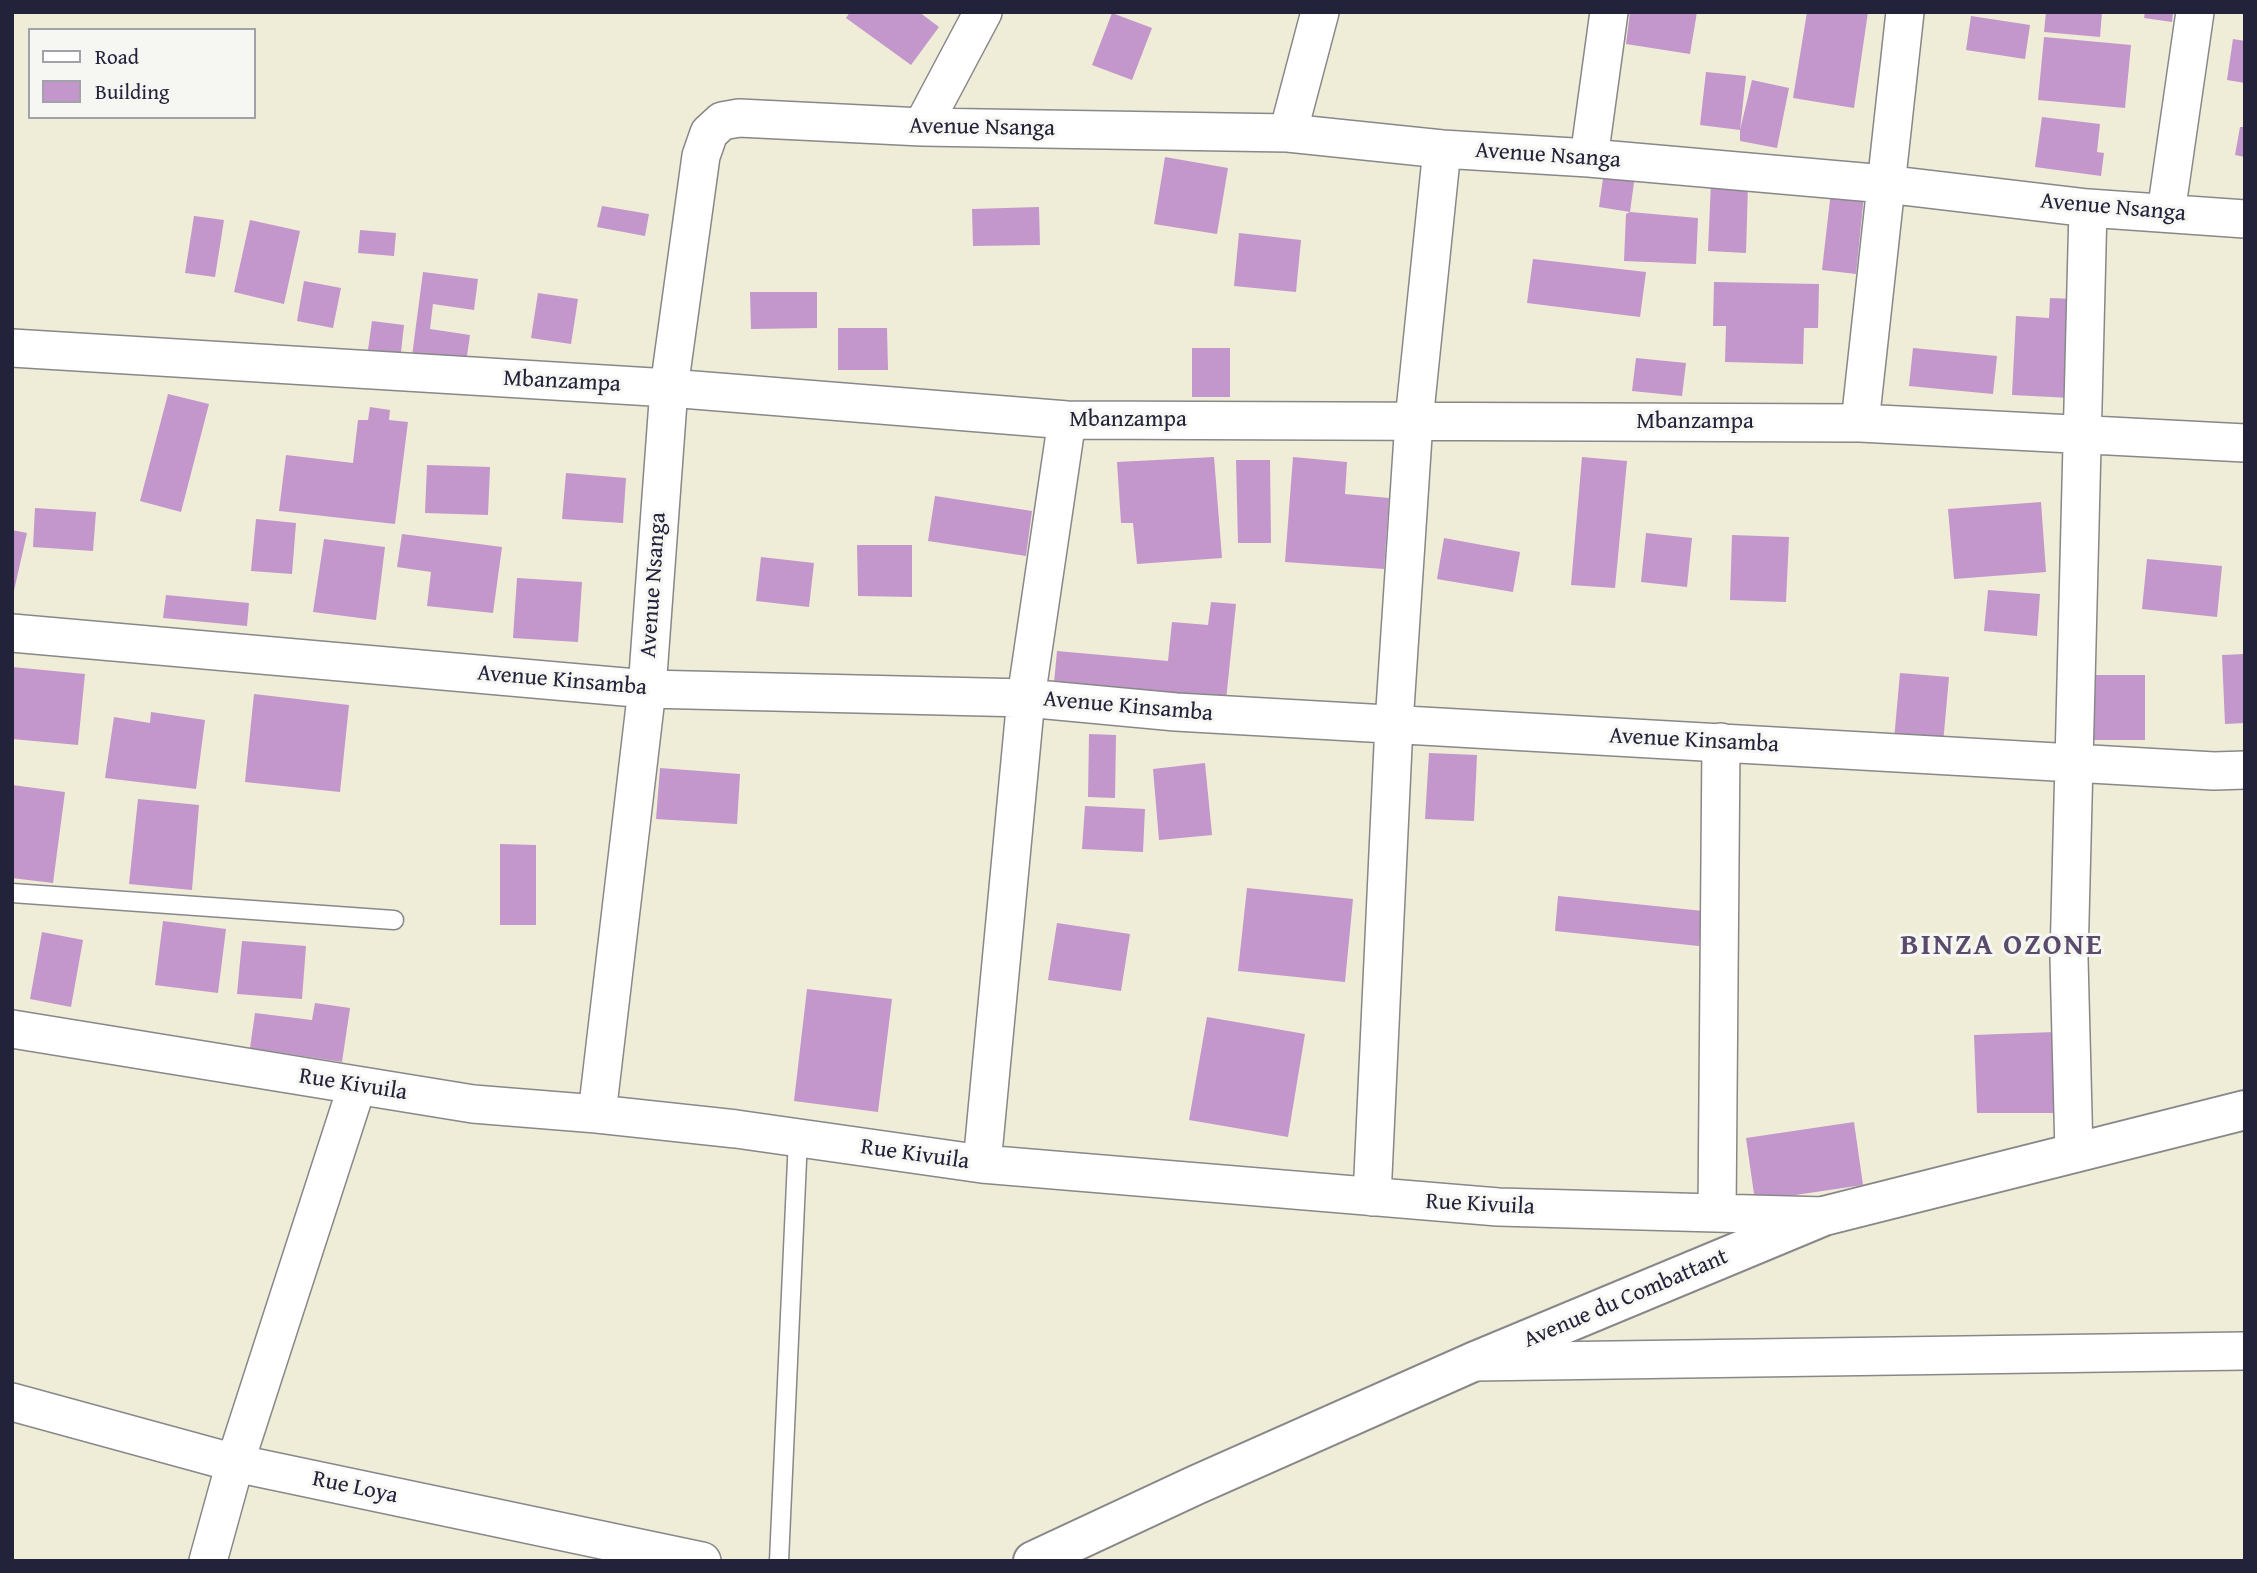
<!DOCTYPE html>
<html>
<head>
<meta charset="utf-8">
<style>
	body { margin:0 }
	#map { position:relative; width:2257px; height:1573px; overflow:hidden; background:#efecd8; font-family:"Gentium Book Plus",serif }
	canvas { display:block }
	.frame { position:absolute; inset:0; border:14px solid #22223b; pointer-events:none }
	.legend { position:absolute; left:28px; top:28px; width:228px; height:91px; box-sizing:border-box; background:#f6f6f2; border:2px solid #a1a1a9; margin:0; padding:9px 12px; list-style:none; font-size:21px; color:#22223b }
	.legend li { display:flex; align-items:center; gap:14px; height:35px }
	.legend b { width:35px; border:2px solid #a1a1a9 }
</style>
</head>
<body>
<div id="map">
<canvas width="2257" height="1573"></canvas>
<div class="frame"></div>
<ul class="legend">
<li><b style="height:9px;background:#fff"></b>Road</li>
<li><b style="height:19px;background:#c397cb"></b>Building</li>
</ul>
</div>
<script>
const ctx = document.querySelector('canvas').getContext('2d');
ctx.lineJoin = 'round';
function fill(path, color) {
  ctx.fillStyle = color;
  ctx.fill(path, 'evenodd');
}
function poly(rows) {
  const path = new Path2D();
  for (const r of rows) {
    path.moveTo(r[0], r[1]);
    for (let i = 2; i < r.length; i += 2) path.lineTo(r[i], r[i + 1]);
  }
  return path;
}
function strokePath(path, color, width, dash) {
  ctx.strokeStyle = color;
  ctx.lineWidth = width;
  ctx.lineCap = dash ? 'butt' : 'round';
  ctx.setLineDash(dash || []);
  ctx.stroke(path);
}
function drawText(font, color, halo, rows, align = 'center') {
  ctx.font = font + ' "Gentium Book Plus",serif';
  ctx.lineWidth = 6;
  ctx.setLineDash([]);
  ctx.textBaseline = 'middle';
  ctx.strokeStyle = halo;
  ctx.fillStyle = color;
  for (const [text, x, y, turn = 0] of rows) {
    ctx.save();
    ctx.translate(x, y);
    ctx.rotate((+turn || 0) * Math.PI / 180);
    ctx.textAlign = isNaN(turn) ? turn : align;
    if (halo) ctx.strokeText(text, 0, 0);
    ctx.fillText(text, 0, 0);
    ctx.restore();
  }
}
fill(poly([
	[850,12,919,12,939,27,911,65,846,18],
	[1630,12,1697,12,1690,54,1626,44],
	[1807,12,1868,12,1854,108,1793,98],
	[2046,12,2102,12,2100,37,2044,32],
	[2145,12,2173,12,2172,22,2144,18],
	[1112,13,1152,28,1132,80,1092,65],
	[1971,16,2030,25,2025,59,1966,50],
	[2044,37,2131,45,2125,108,2038,100],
	[2233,39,2245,41,2245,83,2227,80],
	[1706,72,1746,76,1740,130,1752,80,1789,88,1777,148,1740,141,1740,130,1700,125],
	[2042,117,2100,124,2097,152,2104,153,2101,176,2035,167],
	[2240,127,2245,127,2245,157,2235,155],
	[1165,157,1228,168,1217,234,1154,224],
	[1604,171,1635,175,1630,212,1599,207],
	[1711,182,1748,184,1746,253,1708,251],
	[1831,191,1864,195,1856,274,1822,270],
	[602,206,649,214,645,236,597,227],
	[1039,207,1040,245,973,246,972,209],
	[1630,212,1698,218,1696,264,1624,261,1626,214],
	[194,216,224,220,215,277,185,273],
	[250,220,300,231,284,304,234,292],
	[360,230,396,233,394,256,358,253],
	[1239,233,1301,240,1296,292,1234,286],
	[1533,259,1646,272,1640,317,1527,303],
	[423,272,478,279,474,310,433,304,430,329,470,335,466,363,412,356],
	[304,281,341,288,333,328,297,321],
	[1714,282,1819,284,1818,328,1804,328,1803,364,1725,362,1726,326,1713,326],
	[750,292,817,292,817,328,751,329],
	[538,293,578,299,571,344,531,338],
	[2050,298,2075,299,2071,398,2012,395,2016,316,2049,318],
	[372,321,404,325,400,361,367,357],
	[838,328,887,328,888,370,838,370],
	[1192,348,1230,348,1230,397,1192,397],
	[1913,348,1997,356,1993,394,1909,386],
	[1636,358,1686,363,1682,396,1632,391],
	[168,394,209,404,181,512,140,501],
	[370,407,390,410,389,420,408,422,395,524,279,511,286,455,353,463,358,420,368,420],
	[1214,457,1222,558,1137,564,1133,523,1121,523,1117,462],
	[1293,457,1347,462,1345,494,1389,498,1384,569,1285,562],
	[1582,457,1627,461,1615,588,1571,585],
	[1236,460,1270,460,1271,543,1238,543],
	[427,465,490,467,488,515,425,513],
	[566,473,626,478,623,523,562,519],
	[935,496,1032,511,1026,556,928,541],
	[2041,502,2046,572,1954,579,1948,509],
	[35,508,96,512,93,551,33,547],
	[256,519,296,523,292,574,251,571],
	[12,530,27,533,13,595,12,594],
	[1646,533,1692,538,1687,587,1641,582],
	[402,534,502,547,493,613,427,606,431,572,397,567],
	[1732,535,1789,537,1786,602,1730,600],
	[1444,538,1520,552,1513,592,1437,579],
	[324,539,385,547,376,620,313,612],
	[857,545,912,545,912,597,858,596],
	[761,557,814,563,809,607,756,601],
	[2147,559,2222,566,2217,617,2142,609],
	[517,578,582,582,578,642,513,638],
	[1988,590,2040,594,2037,636,1984,631],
	[166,595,249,603,247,626,163,618],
	[1211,602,1236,604,1226,700,1054,683,1057,651,1168,661,1172,622,1208,625],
	[2245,654,2245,723,2225,724,2222,655],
	[12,667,85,674,78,745,12,739],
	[1900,673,1949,677,1943,744,1894,740],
	[2092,675,2145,675,2145,740,2093,740],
	[254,694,349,705,340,792,245,782],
	[151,712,205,720,196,789,105,778,114,717,150,723],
	[1089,734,1116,735,1115,798,1088,797],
	[1429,753,1477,755,1474,821,1425,819],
	[1205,763,1212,835,1159,840,1153,769],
	[660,768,740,774,737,824,656,819],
	[12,785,65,792,53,883,12,878],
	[138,799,199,805,192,890,129,884],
	[1085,806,1145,809,1143,852,1082,849],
	[500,844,536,845,536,925,500,925],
	[1247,888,1353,899,1345,982,1238,971],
	[1558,896,1703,911,1699,946,1555,931],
	[163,921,226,929,218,993,155,985],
	[1057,923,1130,934,1121,991,1048,980],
	[42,932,83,940,71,1007,30,999],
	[242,941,306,946,302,999,237,994],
	[807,989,892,999,878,1112,794,1101],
	[315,1003,350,1008,342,1062,250,1048,255,1013,312,1020],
	[1207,1017,1305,1034,1288,1137,1189,1120],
	[2054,1032,2056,1113,1977,1113,1974,1035],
	[1854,1122,1863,1185,1755,1201,1746,1138]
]), '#c397cb');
const service = poly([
	[12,893,394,920],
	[779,1561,798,1138]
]);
const minor = poly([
	[922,127,983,12],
	[1288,133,1320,12],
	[1589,158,1609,12],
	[2166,213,2195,12],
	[12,348,669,388,1067,420,1860,423,2245,443],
	[1860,423,1905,12],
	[12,633,647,689,1026,698,1176,712,2214,771,2245,770],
	[12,1029,473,1104,597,1114,736,1129,982,1164,1498,1207,1824,1216],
	[597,1114,647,689,669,388,701,156,709,133,722,121,739,118,922,127,1288,133,1442,149,1589,158,1885,184,2088,208,2245,219],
	[2074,1153,2069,959,2088,208],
	[982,1164,1026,698,1067,420],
	[1372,1197,1394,724,1414,421,1442,149],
	[1717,1213,1721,742],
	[1474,1362,2245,1351],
	[12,1402,235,1463,702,1561],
	[208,1561,235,1463,357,1086]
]);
const tertiary = poly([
	[1033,1561,1196,1485,1473,1362,1824,1216,2245,1110]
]);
strokePath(service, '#88878a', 21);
strokePath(minor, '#88878a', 40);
strokePath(tertiary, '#88878a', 42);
strokePath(service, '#fff', 18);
strokePath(minor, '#fff', 37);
strokePath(tertiary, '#fff', 38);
drawText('23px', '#22223b', '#f6f6f2', [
	["Avenue Nsanga",982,128,1],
	["Avenue Nsanga",1548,156,4],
	["Avenue Nsanga",2113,208,5],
	["Mbanzampa",562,382,3],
	["Mbanzampa",1128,420],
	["Mbanzampa",1695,422],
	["Avenue Nsanga",654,585,-86],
	["Avenue Kinsamba",562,681,5],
	["Avenue Kinsamba",1128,707,5],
	["Avenue Kinsamba",1694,741,3],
	["Rue Kivuila",353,1085,9],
	["Rue Kivuila",915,1155,8],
	["Rue Kivuila",1480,1205,3],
	["Avenue du Combattant",1626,1299,-23],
	["Rue Loya",355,1488,12]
]);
ctx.letterSpacing = '2px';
drawText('bold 30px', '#5a4b6d', '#f6f6f2', [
	["BINZA OZONE",2002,946]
]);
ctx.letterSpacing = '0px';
</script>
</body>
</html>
